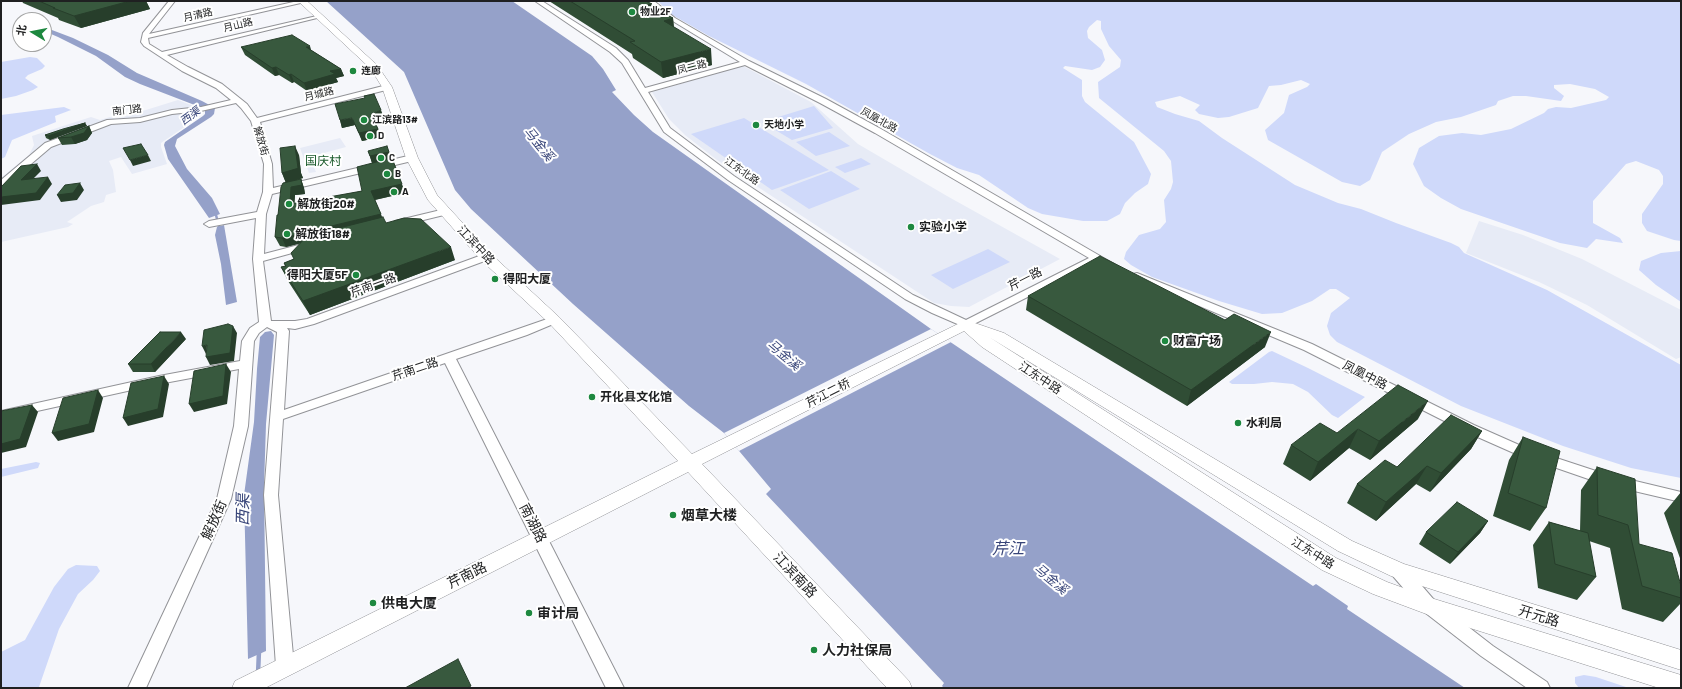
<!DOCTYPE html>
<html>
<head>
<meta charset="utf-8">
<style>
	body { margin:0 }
	#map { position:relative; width:1682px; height:689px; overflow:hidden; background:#f6f7fb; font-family:Barlow,"Noto Sans SC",sans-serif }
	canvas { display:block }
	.frame { position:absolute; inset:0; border:2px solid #1f2021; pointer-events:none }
	.north { position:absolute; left:12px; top:12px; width:40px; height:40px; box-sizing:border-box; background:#fff; border:1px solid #a5a6a6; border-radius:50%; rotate:280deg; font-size:11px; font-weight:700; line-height:16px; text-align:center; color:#1f2021 }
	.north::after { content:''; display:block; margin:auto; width:14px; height:18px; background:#1d883f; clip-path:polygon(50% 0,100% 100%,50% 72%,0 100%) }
</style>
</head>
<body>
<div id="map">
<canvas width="1682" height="689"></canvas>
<div class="frame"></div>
<div class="north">北</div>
</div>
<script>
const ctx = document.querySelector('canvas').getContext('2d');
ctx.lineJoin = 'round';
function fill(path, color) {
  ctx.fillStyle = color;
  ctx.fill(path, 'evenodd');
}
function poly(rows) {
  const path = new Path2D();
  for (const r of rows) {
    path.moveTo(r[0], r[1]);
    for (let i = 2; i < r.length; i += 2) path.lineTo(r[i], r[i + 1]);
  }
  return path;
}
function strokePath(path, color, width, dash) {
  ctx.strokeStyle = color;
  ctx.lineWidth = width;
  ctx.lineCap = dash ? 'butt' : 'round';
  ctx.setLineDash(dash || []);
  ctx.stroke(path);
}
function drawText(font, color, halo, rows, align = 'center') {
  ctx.font = font + ' Barlow,"Noto Sans SC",sans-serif';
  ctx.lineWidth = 4;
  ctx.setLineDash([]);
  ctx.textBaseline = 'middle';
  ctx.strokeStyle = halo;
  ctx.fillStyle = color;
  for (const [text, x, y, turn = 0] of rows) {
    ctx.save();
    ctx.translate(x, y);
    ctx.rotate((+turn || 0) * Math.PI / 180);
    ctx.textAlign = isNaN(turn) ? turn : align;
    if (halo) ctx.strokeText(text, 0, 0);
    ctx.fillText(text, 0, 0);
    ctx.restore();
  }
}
fill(poly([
	[743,66,811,102,858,144,947,196,1060,259,969,307,951,306,934,303,717,160,685,135,669,119,652,92],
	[178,100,196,107,202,111,202,114,199,117,161,143,161,147,167,164,132,174,121,157,109,161,113,170,116,192,106,195,104,202,91,206,67,222,73,224,68,227,1,242,1,178,29,155,34,145,32,136,91,117,100,120,110,117,117,119],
	[340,138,346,147,309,157,316,172,309,173,300,148],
	[1479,221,1523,235,1582,259,1681,310,1681,357,1676,359,1587,305,1539,282,1466,253]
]), '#e7ebf6');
fill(poly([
	[658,1,1681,1,1681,241,1674,240,1647,231,1642,223,1642,214,1663,184,1663,176,1659,170,1636,161,1626,164,1593,201,1593,223,1620,238,1623,243,1596,239,1587,248,1560,243,1461,209,1441,198,1424,186,1413,164,1419,148,1439,136,1462,133,1481,135,1511,129,1544,113,1548,109,1556,107,1571,108,1606,100,1609,97,1595,89,1570,84,1554,85,1554,88,1564,96,1561,101,1526,96,1513,96,1498,101,1496,105,1461,117,1436,122,1409,134,1382,152,1370,180,1360,186,1342,182,1268,140,1265,130,1284,113,1289,95,1307,87,1310,84,1301,80,1281,85,1269,86,1258,108,1229,117,1218,118,1199,114,1195,110,1200,105,1180,96,1155,102,1157,107,1175,114,1199,121,1222,138,1295,185,1338,203,1361,209,1396,223,1451,243,1459,247,1464,253,1547,290,1681,365,1681,478,1631,468,1563,446,1461,406,1337,342,1330,335,1327,326,1331,313,1350,298,1336,289,1330,289,1312,301,1282,313,1262,314,1219,301,1152,277,1131,265,1124,259,1126,252,1139,235,1160,229,1166,222,1164,200,1171,189,1173,182,1171,161,1164,151,1099,98,1098,82,1120,67,1121,60,1109,46,1101,29,1101,21,1097,20,1089,27,1087,31,1088,38,1102,50,1105,60,1100,67,1092,70,1065,66,1063,68,1082,80,1082,96,1085,102,1134,142,1151,174,1148,184,1135,193,1125,203,1120,214,1107,221,1083,221,1042,214,1028,208,979,175,957,168,930,154,806,84,709,36,669,13],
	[30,57,37,58,45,66,42,69,28,75,25,78,38,87,33,90,16,96,1,99,1,62],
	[814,106,833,128,792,140,762,122],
	[64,107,71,110,55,116,56,122,12,140,5,157,1,159,1,115],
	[744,118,829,170,772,190,691,134],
	[829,132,850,146,816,156,796,142],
	[861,158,871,164,845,173,835,167],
	[831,171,860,189,809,209,780,190],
	[988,249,1010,262,953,289,931,275],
	[1681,251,1681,302,1656,285,1639,270,1641,261,1661,253],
	[1272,351,1308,368,1365,397,1338,418,1332,415,1308,392,1293,384,1272,382,1254,384,1232,384,1229,382,1269,352],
	[36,462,40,463,38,468,1,477,1,469],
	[76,565,97,566,100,571,93,580,78,594,59,629,39,687,38,688,1,688,1,652,25,640,54,587,68,569],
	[1584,675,1596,677,1629,688,1579,688,1575,683,1575,677]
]), '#cfd9fa');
fill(poly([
	[326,1,512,1,592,56,603,69,616,90,612,92,634,115,653,132,931,329,1313,586,1316,584,1348,606,1347,609,1465,688,944,688,942,686,944,683,766,494,771,489,724,433,689,406,573,304,471,209,455,190,404,72],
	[44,27,73,38,108,55,137,73,202,101,215,108,214,114,211,117,177,139,175,146,187,169,212,198,220,214,209,218,168,159,164,145,165,142,203,116,205,114,205,109,140,84,125,77,96,56,58,37,44,31],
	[224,225,237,302,226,305,221,264,215,235,217,227],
	[271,331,274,335,266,424,264,486,266,651,248,659,244,495,254,422,257,369,260,337,265,332]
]), '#95a1c9');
fill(poly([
	[931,329,951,342,739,451,724,433]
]), '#f6f7fb');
strokePath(poly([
	[215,211,220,231]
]), '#95a1c9', 2.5);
strokePath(poly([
	[258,674,259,651]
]), '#95a1c9', 4.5);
const minor = poly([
	[169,1,175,1,149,34,298,1,305,2,148,38,149,44,162,52,321,15,321,17,167,55,188,67,222,84,247,104,257,118,387,85,391,87,390,89,260,122,272,164,273,188,412,155,416,158,412,161,272,194,266,214,264,254,310,242,315,245,314,247,263,261,271,321,295,321,307,319,482,255,486,254,491,257,490,259,314,324,295,329,287,328,289,331,284,410,550,318,554,317,558,318,560,320,558,322,527,335,456,359,624,688,606,688,445,363,283,419,278,495,294,666,291,671,285,674,279,671,276,666,264,495,277,332,267,327,259,333,254,341,248,426,231,499,146,688,128,688,217,499,234,426,239,369,159,384,1,419,1,411,159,376,240,361,242,341,250,328,259,322,253,259,256,218,209,227,204,224,209,221,257,212,263,192,264,164,251,121,241,108,236,103,201,111,172,114,140,122,111,124,51,147,4,187,1,188,1,180,45,143,107,120,140,118,172,110,201,107,231,100,216,88,182,71,144,46,141,42,143,33,169,1],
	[535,1,542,1,616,48,628,60,645,88,740,62,671,20,647,1,654,1,675,18,749,61,826,99,881,129,1114,264,1109,267,1097,262,970,326,962,326,932,313,905,299,728,180,664,132,622,63,610,52,535,1],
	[745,65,820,103,875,133,1089,258,966,320,913,295,734,176,670,128,648,92,745,65],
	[445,209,448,210,450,212,448,214,399,226,394,223,395,221,445,209],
	[1137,273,1312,344,1474,425,1526,448,1602,473,1681,492,1681,502,1600,483,1516,454,1464,431,1304,350,1133,278,1132,276,1133,274,1137,273],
	[1398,564,1404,565,1435,601,1493,646,1547,682,1550,688,1527,688,1481,656,1423,611,1392,575,1390,570,1392,565,1398,564]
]);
const major = poly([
	[298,1,307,1,377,65,392,87,418,158,437,195,491,254,559,317,692,454,966,320,1004,333,1352,541,1404,564,1681,650,1681,670,1391,576,1338,551,989,337,1336,558,1387,582,1431,598,1681,675,1681,688,1659,688,1429,615,1373,594,1322,570,982,347,964,331,702,464,909,681,912,688,887,688,688,472,265,688,232,688,235,681,678,461,549,323,481,260,428,200,406,158,382,87,371,69,298,1]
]);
strokePath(minor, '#929397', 2);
strokePath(major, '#929397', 1);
fill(minor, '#fff');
fill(major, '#fff');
fill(poly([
	[22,1,146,1,150,9,81,28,59,20,58,18,23,3],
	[549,1,646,1,652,8,673,18,674,27,712,65,663,78,633,58,632,54],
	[241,47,311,50,341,69,344,76,336,78,338,82,307,91,294,82,292,83,279,75,275,76,245,55],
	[384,118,375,121,381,137,362,141,355,125,342,128,340,120],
	[85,123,87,126,50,140,46,138,45,135],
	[89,126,92,133,87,140,75,144,62,145,58,138],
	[368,151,389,152,405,193,375,200,382,218,386,223,455,260,310,315,288,281,281,267,285,266,284,263,294,259,300,243,286,247,280,246,275,237,278,215,286,183,282,173,299,155,301,173,303,178,296,180,301,179,304,188,305,194,295,195,294,204,362,191,372,163],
	[1028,296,1265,347,1187,406,1026,310],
	[186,339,155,372,133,372,128,364],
	[1418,419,1370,460,1349,448,1310,481,1283,464,1291,445,1337,433],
	[1482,431,1471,449,1430,492,1416,484,1376,521,1347,503,1357,484],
	[1523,437,1546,508,1530,531,1493,516,1509,460],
	[1597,467,1639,544,1681,586,1681,603,1663,622,1622,609,1610,548,1589,541,1596,577,1577,600,1538,588,1533,545,1549,522,1580,531,1581,490],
	[1681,492,1681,561,1664,513],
	[1488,521,1480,533,1450,564,1419,544,1426,532]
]), '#304d35');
fill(poly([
	[130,1,146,1,150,9,81,28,74,16],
	[652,4,653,19,647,5],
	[673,18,674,33,664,21],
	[310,46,312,53,306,47],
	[711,49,712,65,663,78,661,62],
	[276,67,279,75,275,76,272,68],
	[341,69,344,76,336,78,338,82,307,91,304,83,330,71],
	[291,74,294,82,292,83,289,75],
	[381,110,384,118,374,122,371,114],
	[352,118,355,125,342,128,340,120],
	[85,123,87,126,50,140,48,136],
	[89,126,92,133,87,140,75,144,71,137],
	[378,129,381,137,362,141,359,133],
	[295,146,299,155,301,173,303,178,286,183,282,173],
	[389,152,391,158,372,163,370,156],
	[148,155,151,161,133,166,130,160],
	[37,164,41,171,25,187,21,180],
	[48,177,52,184,40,200,1,205,1,197],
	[301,179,304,188,305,194,295,195,294,213,290,204,291,187],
	[80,183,84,190,77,200,61,202,57,195],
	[402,184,405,193,374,200,371,191],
	[381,214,384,223,286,247,282,238],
	[451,247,455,260,310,315,303,301],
	[233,326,237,333,234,361,210,365,206,357],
	[181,332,186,339,155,372,151,364],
	[1271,332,1265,347,1187,406,1191,390],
	[207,345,206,354,202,346],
	[226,364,231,372,227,404,194,412,189,404],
	[164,376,169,384,163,417,128,426,123,418],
	[98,390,103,398,94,432,58,441,52,433],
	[1428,401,1418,419,1370,460,1379,441],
	[32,405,38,412,26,447,1,453,1,444],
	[1358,429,1349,448,1310,481,1318,462],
	[1482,431,1471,449,1430,492,1441,473],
	[1427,466,1416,484,1376,521,1386,502],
	[1488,521,1480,533,1450,564,1458,552]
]), '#273e2b');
const building = poly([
	[39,1,130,1,74,16,53,8,55,8,39,1],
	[570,1,646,1,652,4,647,5,673,18,664,21,711,49,661,62,630,42,635,41,570,1],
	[292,35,310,46,306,47,341,69,330,71,335,74,304,83,291,74,289,75,276,67,272,68,241,47,292,35],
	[374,94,381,110,371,114,378,129,359,133,352,118,340,120,335,104,365,98,364,96,374,94],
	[85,123,48,136,45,135,63,129,85,123],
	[89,126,84,133,71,137,58,138,89,126],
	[141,144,148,155,130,160,123,148,141,144],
	[295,146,298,168,299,168,282,173,280,148,295,146],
	[387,146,389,152,370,156,368,151,387,146],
	[392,158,402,184,371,191,381,214,282,238,275,237,277,215,278,215,281,187,283,183,301,179,302,185,291,187,290,204,362,191,357,167,392,158],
	[37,164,21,180,48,177,36,193,1,197,1,187,21,166,37,164],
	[80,183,73,193,57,195,65,185,80,183],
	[383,217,386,223,404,218,421,219,451,247,303,301,281,267,286,266,284,263,294,259,291,253,307,236,383,217],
	[1100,256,1225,320,1234,314,1271,332,1191,390,1028,296,1100,256],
	[228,324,233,326,230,353,206,357,207,345,202,346,204,330,228,324],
	[160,332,181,332,151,364,128,364,160,332],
	[226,364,223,396,189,404,194,371,226,364],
	[164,376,158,409,123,418,131,383,164,376],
	[1398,385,1428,401,1379,441,1358,429,1318,462,1291,445,1320,423,1337,433,1398,385],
	[98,390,89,424,52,433,63,398,98,390],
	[32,405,20,439,1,444,1,411,32,405],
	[1451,415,1482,431,1441,473,1427,466,1386,502,1357,484,1385,460,1397,467,1451,415],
	[1523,437,1560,451,1546,508,1508,493,1523,437],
	[1597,467,1635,479,1639,544,1672,553,1681,586,1681,598,1642,586,1628,525,1598,515,1597,467],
	[1457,502,1488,521,1458,552,1426,532,1457,502],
	[1549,522,1588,533,1596,577,1555,564,1549,522],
	[458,659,471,686,467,688,405,688,458,659]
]);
fill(building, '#38593e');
strokePath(building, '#273e2b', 1);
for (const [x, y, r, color] of [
	[632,12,4,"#1d883f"],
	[353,71,4,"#1d883f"],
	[364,120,4,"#1d883f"],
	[756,125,4,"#1d883f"],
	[370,136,4,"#1d883f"],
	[381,158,4,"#1d883f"],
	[387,174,4,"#1d883f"],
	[394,192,4,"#1d883f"],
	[289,204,4,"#1d883f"],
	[911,227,4,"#1d883f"],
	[287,234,4,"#1d883f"],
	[356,275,4,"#1d883f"],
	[495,279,4,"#1d883f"],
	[1165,341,4,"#1d883f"],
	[592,397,4,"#1d883f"],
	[1238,423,4,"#1d883f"],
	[673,515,4,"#1d883f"],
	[373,603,4,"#1d883f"],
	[529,613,4,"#1d883f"],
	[814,650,4,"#1d883f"]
]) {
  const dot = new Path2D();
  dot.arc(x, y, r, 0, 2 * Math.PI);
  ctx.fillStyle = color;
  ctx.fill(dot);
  strokePath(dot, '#fff', 1.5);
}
drawText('bold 10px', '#1f2021', '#fff', [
	["物业2F",640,12],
	["连廊",361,71],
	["江滨路13#",372,120],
	["天地小学",764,125],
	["D",378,136],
	["C",389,158],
	["B",395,174],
	["A",402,192]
], 'left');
drawText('10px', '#1f2021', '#fff', [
	["月清路",198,15,-13],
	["月山路",238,25,-14],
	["凤二路",692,67,-15],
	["月城路",319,94,-14],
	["南门路",127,110,-6],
	["凤凰北路",879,120,29],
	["解放街",261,141,74],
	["江东北路",742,171,35]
]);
drawText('italic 11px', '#384579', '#fff', [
	["西渠",190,116,-37]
]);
drawText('12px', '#1a5a2b', '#fff', [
	["国庆村",323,161]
]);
drawText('bold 12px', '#1f2021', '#fff', [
	["解放街20#",297,204],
	["实验小学",919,227],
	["解放街18#",295,234],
	["得阳大厦5F",348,275,"right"],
	["得阳大厦",503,279],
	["财富广场",1173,341],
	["开化县文化馆",600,397],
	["水利局",1246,423]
], 'left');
drawText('12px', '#1f2021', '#fff', [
	["江滨中路",476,245,47],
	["芹一路",1025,279,-27],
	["芹南一路",373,285,-20],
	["芹南二路",415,369,-19],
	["凤凰中路",1365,375,27],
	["江东中路",1040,378,33],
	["芹江二桥",828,393,-27],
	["江东中路",1313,553,32]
]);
drawText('italic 13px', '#384579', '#fff', [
	["马金溪",539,144,51],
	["马金溪",784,355,40],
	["马金溪",1051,579,40]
]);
drawText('bold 14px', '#1f2021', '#fff', [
	["烟草大楼",681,515],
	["供电大厦",381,603],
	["审计局",537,613],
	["人力社保局",822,650]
], 'left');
drawText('14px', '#1f2021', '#fff', [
	["解放街",214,520,-66],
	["南湖路",533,523,63],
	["芹南路",467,575,-26],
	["江滨南路",795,575,47],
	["开元路",1539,616,17]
]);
drawText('italic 16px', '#384579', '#fff', [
	["西渠",243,510,-89],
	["芹江",1008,549]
]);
</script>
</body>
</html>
